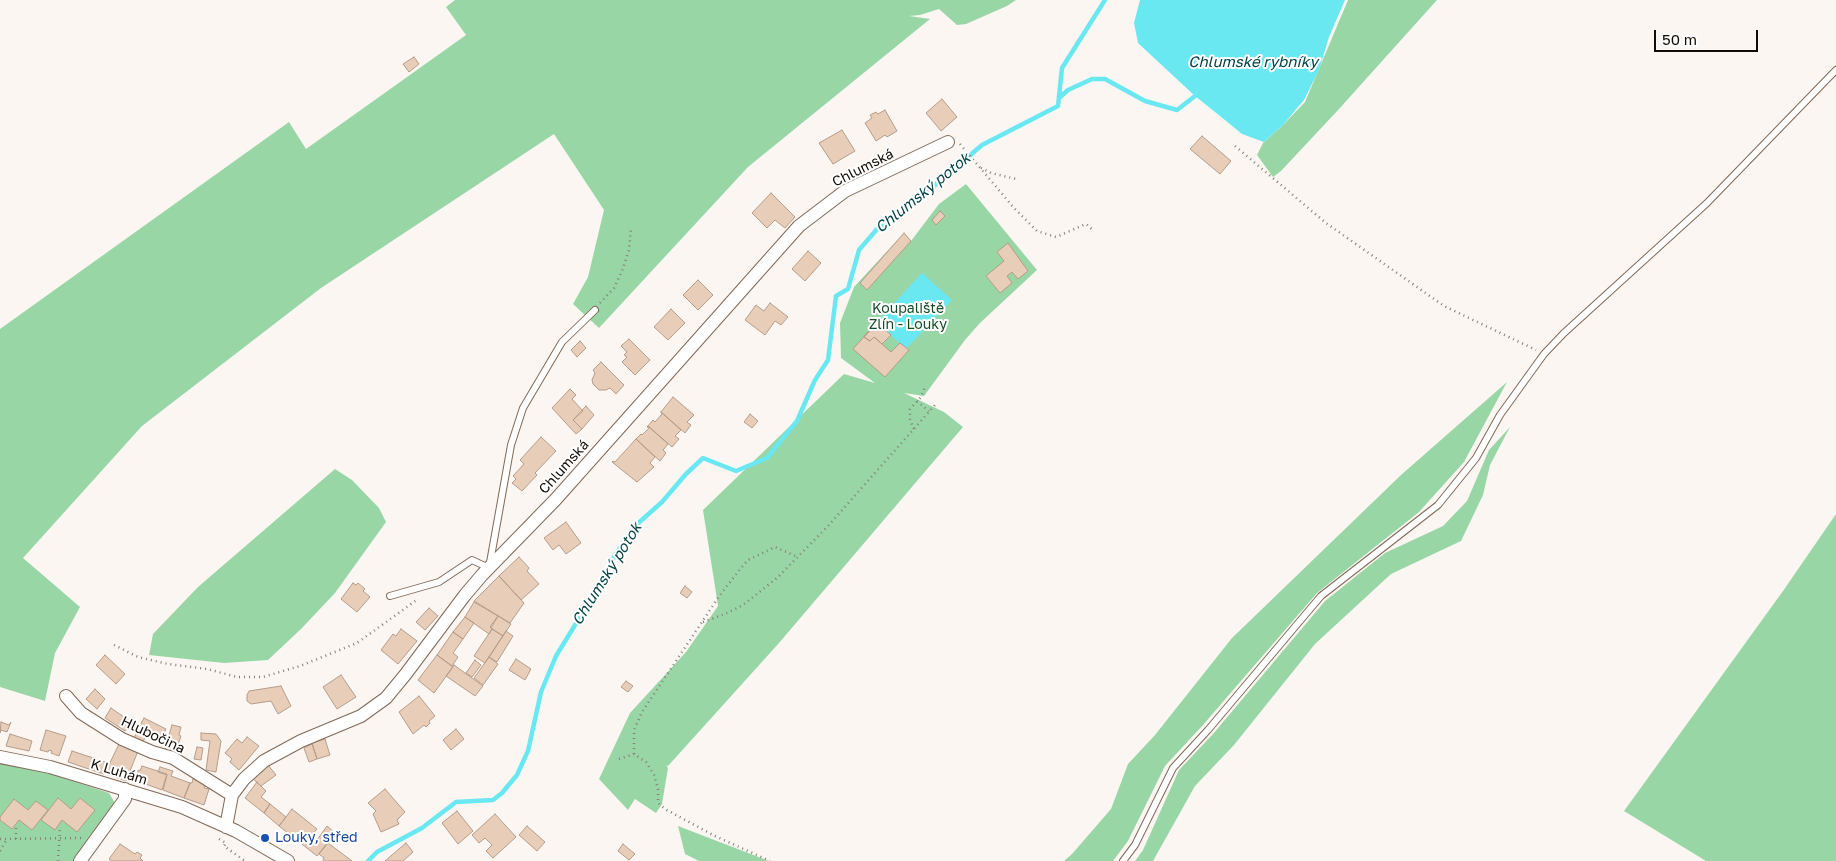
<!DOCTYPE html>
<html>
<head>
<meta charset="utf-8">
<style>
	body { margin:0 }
	#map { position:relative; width:1836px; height:861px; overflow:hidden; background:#fbf6f2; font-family:"Golos Text",sans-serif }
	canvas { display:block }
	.scale { position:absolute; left:1654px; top:30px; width:104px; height:22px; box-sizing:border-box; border:2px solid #130b05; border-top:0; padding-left:6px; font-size:15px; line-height:18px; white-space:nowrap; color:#130b05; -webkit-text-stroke:4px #fff; paint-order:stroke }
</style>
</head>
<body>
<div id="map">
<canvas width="1836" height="861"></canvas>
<div class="scale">50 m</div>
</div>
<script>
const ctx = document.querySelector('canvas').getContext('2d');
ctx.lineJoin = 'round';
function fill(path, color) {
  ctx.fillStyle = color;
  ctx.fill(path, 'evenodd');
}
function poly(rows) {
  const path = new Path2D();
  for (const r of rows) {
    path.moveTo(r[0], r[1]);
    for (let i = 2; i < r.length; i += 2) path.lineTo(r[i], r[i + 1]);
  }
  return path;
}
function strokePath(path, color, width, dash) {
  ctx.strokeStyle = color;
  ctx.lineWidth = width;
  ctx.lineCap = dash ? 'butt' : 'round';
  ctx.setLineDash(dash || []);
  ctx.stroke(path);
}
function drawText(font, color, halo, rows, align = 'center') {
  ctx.font = font + ' "Golos Text",sans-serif';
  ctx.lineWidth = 4;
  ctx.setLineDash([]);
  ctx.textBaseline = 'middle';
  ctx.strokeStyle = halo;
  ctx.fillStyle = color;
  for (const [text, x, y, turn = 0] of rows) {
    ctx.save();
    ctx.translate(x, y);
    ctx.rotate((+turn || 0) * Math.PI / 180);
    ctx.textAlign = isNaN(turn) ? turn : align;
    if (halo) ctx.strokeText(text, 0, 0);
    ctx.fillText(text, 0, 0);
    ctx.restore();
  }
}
fill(poly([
	[455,0,1016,0,1007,6,966,24,957,25,939,9,920,15,909,16,930,19,748,167,599,328,573,304,588,277,604,210,554,134,321,288,142,426,23,558,80,607,55,653,45,701,0,687,0,329,289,122,306,149,466,35,446,7],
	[1348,0,1437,0,1339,109,1281,171,1273,177,1257,155,1263,143,1281,127,1305,102],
	[966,184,1037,270,980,323,965,340,924,396,904,393,944,412,963,427,779,643,668,766,666,765,668,768,662,804,656,813,635,799,628,810,599,779,630,713,686,652,718,606,703,510,844,374,875,383,841,358,840,323,854,287,904,233,911,241,939,204],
	[1507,382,1464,462,1419,512,1317,593,1203,725,1165,766,1128,841,1113,861,1064,861,1072,854,1111,809,1128,764,1155,735,1232,638,1401,475],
	[1510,427,1490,465,1483,495,1461,541,1391,574,1315,644,1234,745,1195,786,1153,861,1135,861,1143,850,1179,770,1213,734,1325,601,1385,553,1443,526,1467,501,1489,450],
	[335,469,352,480,379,508,386,522,335,593,301,629,268,660,224,663,149,655,153,634,198,587],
	[1836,514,1836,861,1706,861,1624,811,1783,591],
	[0,762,33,768,109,793,115,803,76,861,0,861],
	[678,826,769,861,699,861,685,854]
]), '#99d6a6');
fill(poly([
	[1140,0,1345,0,1329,37,1319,70,1304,100,1282,126,1264,142,1242,134,1220,116,1195,96,1138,43,1134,23],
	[922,273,952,300,906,349,877,322]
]), '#69e8f1');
strokePath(poly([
	[1059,98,1068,90,1092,79,1105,79,1145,101,1177,110,1195,96],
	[368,861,377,852,422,828,456,802,493,800,502,793,517,775,528,751,541,692,556,656,604,578,615,555,635,526,662,502,686,474,703,458,736,471,767,458,797,421,815,380,828,360,836,296,848,289,859,250,878,228,899,216,982,145,1058,106,1062,68,1105,0]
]), '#69e8f1', 4.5);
const building = poly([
	[414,57,419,64,409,72,403,64,414,57],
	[942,99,957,117,941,131,926,113,942,99],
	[885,110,897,131,887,137,885,135,876,141,865,123,872,118,870,115,876,112,878,114,885,110],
	[842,130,855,151,833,164,819,143,842,130],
	[1202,136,1231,161,1220,174,1190,149,1202,136],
	[771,193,795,217,785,228,775,220,767,228,752,213,771,193],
	[940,211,945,216,936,225,932,220,940,211],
	[904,233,911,241,867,290,860,283,904,233],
	[1008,243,1028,271,1018,279,1012,272,1007,276,1012,283,1000,293,986,276,1004,261,997,252,1008,243],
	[808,251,821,263,805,281,792,269,808,251],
	[698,280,713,295,698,310,683,295,698,280],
	[770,303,788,317,781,325,775,321,765,335,745,320,756,305,764,311,770,303],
	[671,309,685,323,668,340,654,327,671,309],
	[877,322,891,335,882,344,874,337,870,341,864,337,877,322],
	[877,322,864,337,870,341,874,337,891,352,900,343,909,350,885,377,853,349,877,322],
	[629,339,650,360,635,375,622,362,627,357,624,355,627,352,621,346,629,339],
	[580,341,586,348,577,357,571,350,580,341],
	[601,362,624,385,616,394,610,388,606,390,599,390,593,384,592,380,595,373,593,370,601,362],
	[570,389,576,395,572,399,583,411,573,420,582,429,576,434,552,408,570,389],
	[673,397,694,415,687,422,691,425,685,433,661,412,673,397],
	[586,406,594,415,582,429,573,420,586,406],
	[661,412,681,430,675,436,679,439,672,447,648,426,653,420,655,422,662,414,661,412],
	[750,414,758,421,752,428,744,422,750,414],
	[648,426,668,444,663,450,666,453,660,461,636,439,641,434,642,435,649,428,647,427,648,426],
	[541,437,556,451,535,473,537,475,522,491,512,483,516,479,513,476,524,464,520,460,541,437],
	[636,439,655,457,650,463,654,467,637,482,612,462,613,461,615,462,636,439],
	[566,522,581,543,566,554,559,545,553,550,544,538,566,522],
	[519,557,529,568,527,571,539,584,521,600,499,576,519,557],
	[499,576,524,603,510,623,474,601,499,576],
	[353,583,356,585,358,583,365,589,363,591,370,597,357,612,341,599,353,583],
	[685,586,692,592,687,598,680,593,685,586],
	[474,602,498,616,490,627,492,629,489,634,465,617,474,602],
	[429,608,438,616,425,630,416,622,429,608],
	[498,616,511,624,503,636,491,628,498,616],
	[465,617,474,623,463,639,453,632,465,617],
	[401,629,417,641,398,664,381,650,393,634,396,636,401,629],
	[492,629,503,636,485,663,474,656,492,629],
	[506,631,513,636,497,662,489,657,506,631],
	[453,632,463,639,453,653,458,657,452,666,437,655,453,632],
	[105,655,125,674,116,684,96,665,105,655],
	[437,655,453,667,434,693,418,680,437,655],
	[489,657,498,664,483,685,474,678,489,657],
	[516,659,531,669,525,680,509,670,516,659],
	[475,660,481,665,472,677,466,673,475,660],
	[454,665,483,686,475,696,446,676,454,665],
	[341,675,356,697,337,709,323,687,341,675],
	[626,681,633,686,628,692,621,687,626,681],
	[281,686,291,706,278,714,271,701,251,704,247,701,247,695,249,691,281,686],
	[95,689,105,699,97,709,86,699,95,689],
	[419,696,435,716,429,721,430,723,426,727,424,725,413,734,399,712,419,696],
	[111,708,131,722,125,731,105,718,111,708],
	[144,718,166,729,162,737,148,731,143,742,134,738,144,718],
	[1,722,9,725,11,722,7,732,1,730,0,733,1,722],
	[172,725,181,727,179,735,181,736,174,755,164,752,172,725],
	[456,729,464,739,451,750,443,740,456,729],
	[46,730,66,736,59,756,51,753,52,751,49,750,48,752,40,750,46,730],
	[201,733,216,734,221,741,216,772,206,770,210,741,201,740,201,733],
	[10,734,32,741,29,751,6,746,10,734],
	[247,737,259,746,239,770,230,762,232,759,225,753,237,739,242,743,247,737],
	[325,739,330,755,317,759,312,743,325,739],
	[120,742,138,751,126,781,105,773,120,742],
	[312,744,317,759,309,762,304,748,312,744],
	[197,747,203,748,201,760,194,759,197,747],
	[72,751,108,763,104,774,68,762,72,751],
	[268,765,276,775,261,786,253,779,268,765],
	[142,766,167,774,162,790,135,780,138,770,140,771,142,766],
	[160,767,173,771,171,776,190,783,184,798,163,790,167,775,158,772,160,767],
	[193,779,206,783,204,788,209,789,204,805,184,798,190,783,192,783,193,779],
	[257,782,266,791,261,797,270,804,264,813,245,798,257,782],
	[385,789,405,812,397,820,399,824,381,832,373,814,376,811,368,803,385,789],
	[58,798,71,809,80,798,95,810,77,832,62,820,55,830,41,820,58,798],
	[14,799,28,810,36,801,48,810,32,830,19,820,12,829,0,820,0,817,14,799],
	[270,804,286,817,279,826,264,813,270,804],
	[292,809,317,829,311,836,317,840,327,826,335,833,317,856,279,826,292,809],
	[457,811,473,831,458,844,442,823,457,811],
	[495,814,516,837,493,858,486,851,492,845,485,838,479,843,472,835,495,814],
	[527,826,545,842,537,851,519,835,527,826],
	[328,843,352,861,325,861,323,860,324,858,319,854,328,843],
	[406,843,413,852,403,861,385,861,406,843],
	[120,844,135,854,137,852,142,855,140,858,143,861,112,861,109,859,120,844],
	[623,844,635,854,629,860,618,851,623,844]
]);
fill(building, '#e8ceb9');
strokePath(building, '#b59c89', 1);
const service = poly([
	[390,596,439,582,472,560,489,568,511,445,523,408,562,342,595,310],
	[1123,861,1135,845,1173,768,1208,730,1321,596,1438,505,1476,458,1500,415,1544,354,1564,333,1707,203,1836,70]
]);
const minor = poly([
	[66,696,81,713,122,739,152,752,173,758,232,795],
	[0,757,50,767,182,807,236,831,288,861],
	[226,827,232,795,244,779,264,761,301,741,361,716,386,698,405,675,465,595,482,575,556,499,799,226,845,191,948,142],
	[80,861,125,799,125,789]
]);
strokePath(service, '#806957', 8);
strokePath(minor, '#806957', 14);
strokePath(poly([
	[960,144,1014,208,1037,231,1056,237,1086,224,1094,231],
	[1235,146,1326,223,1444,306,1536,350],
	[981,168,991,173,1016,179],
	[600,303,614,288,622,271,629,250,631,228],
	[917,401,929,411],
	[914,429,910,420,910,409,921,397,925,387],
	[703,622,725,614,743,605,777,578,829,525,935,405],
	[114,645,138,657,168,664,207,669,237,677,263,677,300,666,357,643,418,599],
	[634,754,634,730,642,712,720,595,741,568,748,560,775,547,798,557],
	[619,759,634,754,646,762,654,775,658,789,658,803,665,809,715,836,770,861],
	[0,839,81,838],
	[16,839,16,827],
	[219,839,226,843,224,846,245,861],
	[0,851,7,839],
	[58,861,60,827]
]), '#857f7a', 2.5, [1, 4]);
strokePath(service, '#fff', 6);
strokePath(minor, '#fff', 12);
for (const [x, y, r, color] of [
	[265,838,5,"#1a4fb4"]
]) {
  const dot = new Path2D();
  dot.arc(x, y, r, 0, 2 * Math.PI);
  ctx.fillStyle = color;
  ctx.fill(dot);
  strokePath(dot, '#fff', 2);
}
drawText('14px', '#130b05', '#fff', [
	["Chlumská",863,168,-27],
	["Chlumská",564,467,-48],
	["Hlubočina",153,735,25],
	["K Luhám",119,772,17]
]);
drawText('14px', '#134c27', '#fff', [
	["Koupaliště",908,309],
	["Zlín - Louky",908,325]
]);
drawText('14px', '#164399', '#fff', [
	["Louky, střed",275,838]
], 'left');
drawText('italic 15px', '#024144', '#fff', [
	["Chlumské rybníky",1253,62],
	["Chlumský potok",923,193,-39],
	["Chlumský potok",607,574,-58]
]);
</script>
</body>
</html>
